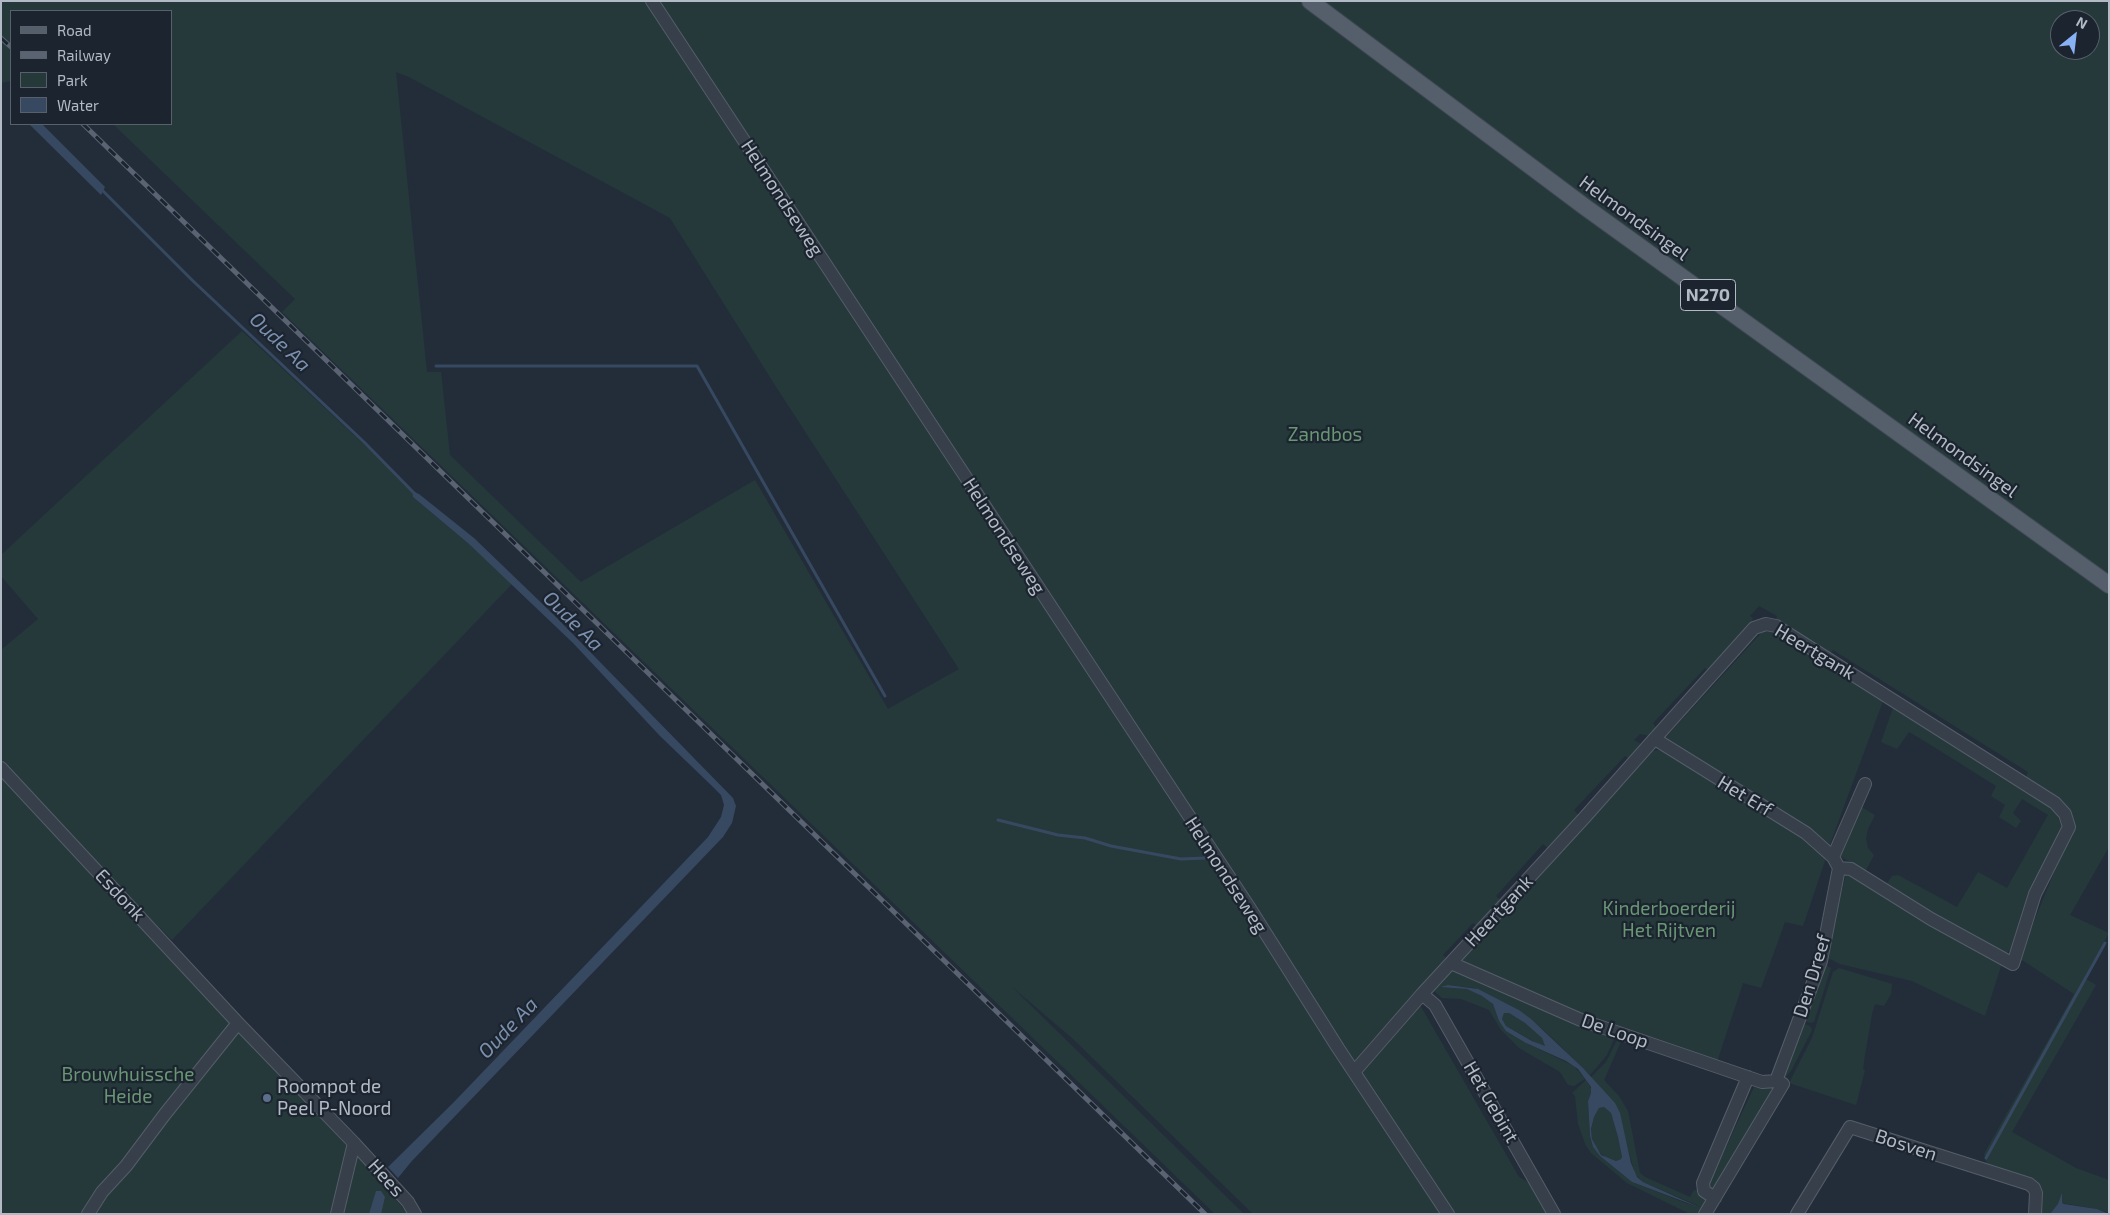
<!DOCTYPE html>
<html>
<head>
<meta charset="utf-8">
<style>
	body { margin:0 }
	#map { position:relative; width:2110px; height:1215px; overflow:hidden; background:#232d3a; font-family:"Exo 2",sans-serif }
	canvas { display:block }
	.frame { position:absolute; inset:0; border:2px solid #b2bac6; pointer-events:none }
	.legend { position:absolute; left:10px; top:10px; width:162px; height:115px; box-sizing:border-box; background:#1c242f; border:1px solid #58606b; margin:0; padding:6px 9px; list-style:none; font-size:15px; color:#b2bac6 }
	.legend li { display:flex; align-items:center; gap:10px; height:25px }
	.legend b { width:25px; border:1px solid #58606b }
	.north { position:absolute; left:2050px; top:10px; width:50px; height:50px; box-sizing:border-box; background:#1c242f; border:1px solid #58606b; border-radius:50%; rotate:29deg; font-size:14px; font-weight:700; line-height:20px; text-align:center; color:#b2bac6 }
	.north::after { content:''; display:block; margin:auto; width:18px; height:22px; background:#89b2f5; clip-path:polygon(50% 0,100% 100%,50% 72%,0 100%) }
</style>
</head>
<body>
<div id="map">
<canvas width="2110" height="1215"></canvas>
<div class="frame"></div>
<ul class="legend">
<li><b style="height:6px;background:#555e6b"></b>Road</li>
<li><b style="height:6px;background:#596372"></b>Railway</li>
<li><b style="height:14px;background:#25393b"></b>Park</li>
<li><b style="height:14px;background:#374861"></b>Water</li>
</ul>
<div class="north">N</div>
</div>
<script>
const ctx = document.querySelector('canvas').getContext('2d');
ctx.lineJoin = 'round';
function fill(path, color) {
  ctx.fillStyle = color;
  ctx.fill(path, 'evenodd');
}
function poly(rows) {
  const path = new Path2D();
  for (const r of rows) {
    path.moveTo(r[0], r[1]);
    for (let i = 2; i < r.length; i += 2) path.lineTo(r[i], r[i + 1]);
  }
  return path;
}
function strokePath(path, color, width, dash) {
  ctx.strokeStyle = color;
  ctx.lineWidth = width;
  ctx.lineCap = dash ? 'butt' : 'round';
  ctx.setLineDash(dash || []);
  ctx.stroke(path);
}
function drawText(font, color, halo, rows, align = 'center') {
  ctx.font = font + ' "Exo 2",sans-serif';
  ctx.lineWidth = 4.5;
  ctx.setLineDash([]);
  ctx.textBaseline = 'middle';
  ctx.strokeStyle = halo;
  ctx.fillStyle = color;
  for (const [text, x, y, turn = 0] of rows) {
    ctx.save();
    ctx.translate(x, y);
    ctx.rotate((+turn || 0) * Math.PI / 180);
    ctx.textAlign = isNaN(turn) ? turn : align;
    if (halo) ctx.strokeText(text, 0, 0);
    ctx.fillText(text, 0, 0);
    ctx.restore();
  }
}
fill(poly([
	[1,1,2109,1,2109,847,2070,915,2109,933,2084,978,2096,985,2012,1132,2076,1168,2109,1180,2109,1213,2097,1209,2062,1203,2050,1214,2039,1214,2040,1191,1987,1165,1984,1154,2074,994,2019,958,2071,831,2069,815,2025,780,2028,772,1833,650,1829,656,1776,620,1777,616,1759,606,1750,616,1753,618,1750,628,1711,673,1705,668,1653,723,1658,730,1650,736,1640,734,1634,740,1643,745,1631,760,1625,756,1574,810,1579,816,1549,849,1543,844,1496,896,1502,902,1479,927,1473,923,1443,955,1449,961,1420,1005,1519,1177,1536,1187,1552,1214,1253,1214,1072,1038,1011,986,1244,1214,1215,1214,282,312,295,299,113,124,171,124,171,11,11,11,11,81,1,83],
	[2060,20,2090,20,2090,50,2060,50],
	[396,72,409,77,670,218,773,382,959,669,888,709,755,480,581,582,450,455,441,372,427,372],
	[242,331,399,477,412,491,413,497,469,544,512,584,172,940,153,921,408,1214,1,1214,1,650,38,619,1,576,1,555],
	[1767,629,1883,701,1830,844,1818,835,1666,737,1763,631],
	[1893,708,2049,807,2058,816,2062,828,2011,949,2004,956,1886,885,1892,876,1898,875,1957,907,1978,872,2007,888,2048,815,2022,799,2013,813,2021,821,2016,828,1999,817,2005,805,1991,796,1996,786,1926,742,1909,732,1897,749,1881,742],
	[1657,750,1663,751,1799,834,1827,855,1803,926,1785,922,1761,988,1743,983,1717,1062,1585,1016,1468,967,1462,959,1653,751],
	[1856,804,1875,815,1868,829,1866,839,1868,848,1874,855,1865,872,1840,856],
	[1847,871,2002,963,1985,1016,1912,981,1840,964,1828,958,1836,912],
	[1823,964,1831,968,1814,1022,1811,1023,1802,1020],
	[1839,968,1892,984,1891,994,1884,1006,1875,1004,1872,1014,1865,1055,1863,1069,1865,1070,1856,1105,1789,1083,1812,1038,1833,972],
	[1456,971,1601,1034,1610,1037,1612,1034,1616,1035,1607,1055,1590,1075,1548,1034,1519,1010,1474,988,1448,985,1440,987,1467,989,1477,993,1490,1001,1494,1006,1499,1021,1526,1043,1574,1066,1585,1079,1574,1086,1568,1085,1560,1072,1519,1048,1501,1030,1489,1010,1461,999,1442,998,1433,990,1450,972],
	[1504,1013,1509,1013,1525,1023,1542,1038,1545,1046,1542,1046,1506,1026,1502,1019],
	[1802,1023,1810,1026,1812,1030,1791,1071,1784,1079,1782,1077],
	[1619,1036,1623,1037,1604,1080,1619,1096,1628,1111,1640,1173,1645,1177,1690,1197,1694,1190,1701,1191,1709,1198,1702,1214,1690,1214,1627,1183,1591,1153,1586,1146,1578,1124,1575,1096,1572,1093,1586,1080,1592,1090,1588,1101,1590,1136,1593,1147,1600,1156,1632,1182,1688,1204,1701,1207,1643,1182,1635,1174,1617,1108,1591,1077,1606,1062],
	[1756,1083,1774,1089,1714,1194,1706,1190],
	[1604,1107,1611,1113,1618,1137,1622,1157,1621,1159,1616,1161,1605,1157,1598,1151,1592,1139,1591,1129,1594,1117,1599,1108]
]), '#25393b');
fill(poly([
	[29,124,42,124,105,187,101,195],
	[412,491,419,494,474,538,555,616,733,798,736,806,732,823,723,837,411,1162,398,1178,388,1167,453,1103,708,837,721,817,724,805,721,795,712,786,660,736,573,643,469,544,413,497],
	[1448,985,1478,989,1519,1010,1531,1019,1583,1068,1615,1103,1620,1113,1631,1163,1637,1177,1643,1182,1701,1208,1632,1182,1600,1156,1593,1147,1590,1136,1588,1101,1591,1093,1591,1087,1578,1069,1566,1061,1526,1043,1506,1031,1499,1021,1493,1004,1482,996,1467,989,1440,987],
	[1504,1013,1509,1013,1525,1023,1542,1038,1545,1046,1532,1041,1506,1026,1502,1019],
	[1604,1107,1611,1113,1618,1137,1622,1157,1621,1159,1616,1161,1601,1155,1592,1139,1591,1129,1594,1117,1599,1108],
	[376,1191,381,1191,385,1197,381,1214,369,1214],
	[2062,1193,2062,1203,2064,1204,2097,1209,2109,1214,2050,1214,2058,1204]
]), '#374861');
strokePath(poly([
	[100,188,192,280,364,442,415,494],
	[436,366,697,366,885,696],
	[998,820,1058,835,1085,838,1111,846,1181,859,1206,858],
	[1986,1158,2105,943]
]), '#374861', 3);
const minor = poly([
	[652,1,1249,907,1338,1048,1448,1214],
	[1,768,238,1023,354,1143,408,1202,415,1214],
	[1833,857,1865,784],
	[1451,963,1581,1020,1762,1082,1776,1081,1783,1084,1705,1214],
	[1422,994,1435,1005,1554,1214],
	[1354,1072,1422,994,1585,817,1648,746,1754,628,1766,624,1776,626,2055,803,2065,814,2069,827,2035,894,2013,964,1931,919,1851,869,1839,868,1833,857,1806,833,1655,739],
	[1776,1081,1821,961,1839,868],
	[1715,1198,1704,1191,1703,1183,1748,1077],
	[88,1214,102,1192,126,1166,165,1114,238,1023],
	[337,1214,354,1143],
	[1797,1214,1850,1127,2029,1184,2034,1188,2036,1193,2035,1214]
]);
const major = poly([
	[1310,1,1585,207,2109,585]
]);
strokePath(minor, '#555d69', 14);
strokePath(major, '#404854', 18);
strokePath(minor, '#373f4b', 12);
strokePath(major, '#555e6b', 16);
const rail = poly([
	[1,38,11,47],
	[83,124,1205,1214]
]);
strokePath(rail, '#596372', 5);
strokePath(rail, '#1c242f', 3, [9]);
for (const [x, y, r, color] of [
	[267,1098,5,"#5c6f8a"]
]) {
  const dot = new Path2D();
  dot.arc(x, y, r, 0, 2 * Math.PI);
  ctx.fillStyle = color;
  ctx.fill(dot);
  strokePath(dot, '#1c242f', 2);
}
for (const [x, y, w] of [
	[1708,295,55]
]) {
  const box = new Path2D();
  box.roundRect(x - w / 2, y - 15.5, w, 31, 4);
  ctx.fillStyle = '#1c242f';
  ctx.fill(box);
  strokePath(box, '#b2bac6', 1);
}
drawText('bold 18px', '#b2bac6', null, [
	["N270",1708,295]
]);
drawText('19px', '#b2bac6', '#1c242f', [
	["Helmondseweg",782,198,57],
	["Helmondsingel",1634,218,36],
	["Helmondsingel",1963,455,36],
	["Helmondseweg",1004,536,57],
	["Heertgank",1815,652,31],
	["Het Erf",1745,796,31],
	["Helmondseweg",1226,875,57],
	["Esdonk",120,895,47],
	["Heertgank",1499,911,-47],
	["Den Dreef",1812,976,-73],
	["De Loop",1615,1031,19],
	["Het Gebint",1491,1102,60],
	["Bosven",1906,1145,18],
	["Hees",386,1178,48]
]);
drawText('19px', '#699774', '#1c242f', [
	["Zandbos",1325,435],
	["Kinderboerderij",1669,909],
	["Het Rijtven",1669,931],
	["Brouwhuissche",128,1075],
	["Heide",128,1097]
]);
drawText('19px', '#b2bac6', '#1c242f', [
	["Roompot de",277,1087],
	["Peel P-Noord",277,1109]
], 'left');
drawText('italic 20px', '#7b90ae', '#1c242f', [
	["Oude Aa",280,342,44],
	["Oude Aa",573,621,45],
	["Oude Aa",508,1028,-46]
]);
</script>
</body>
</html>
